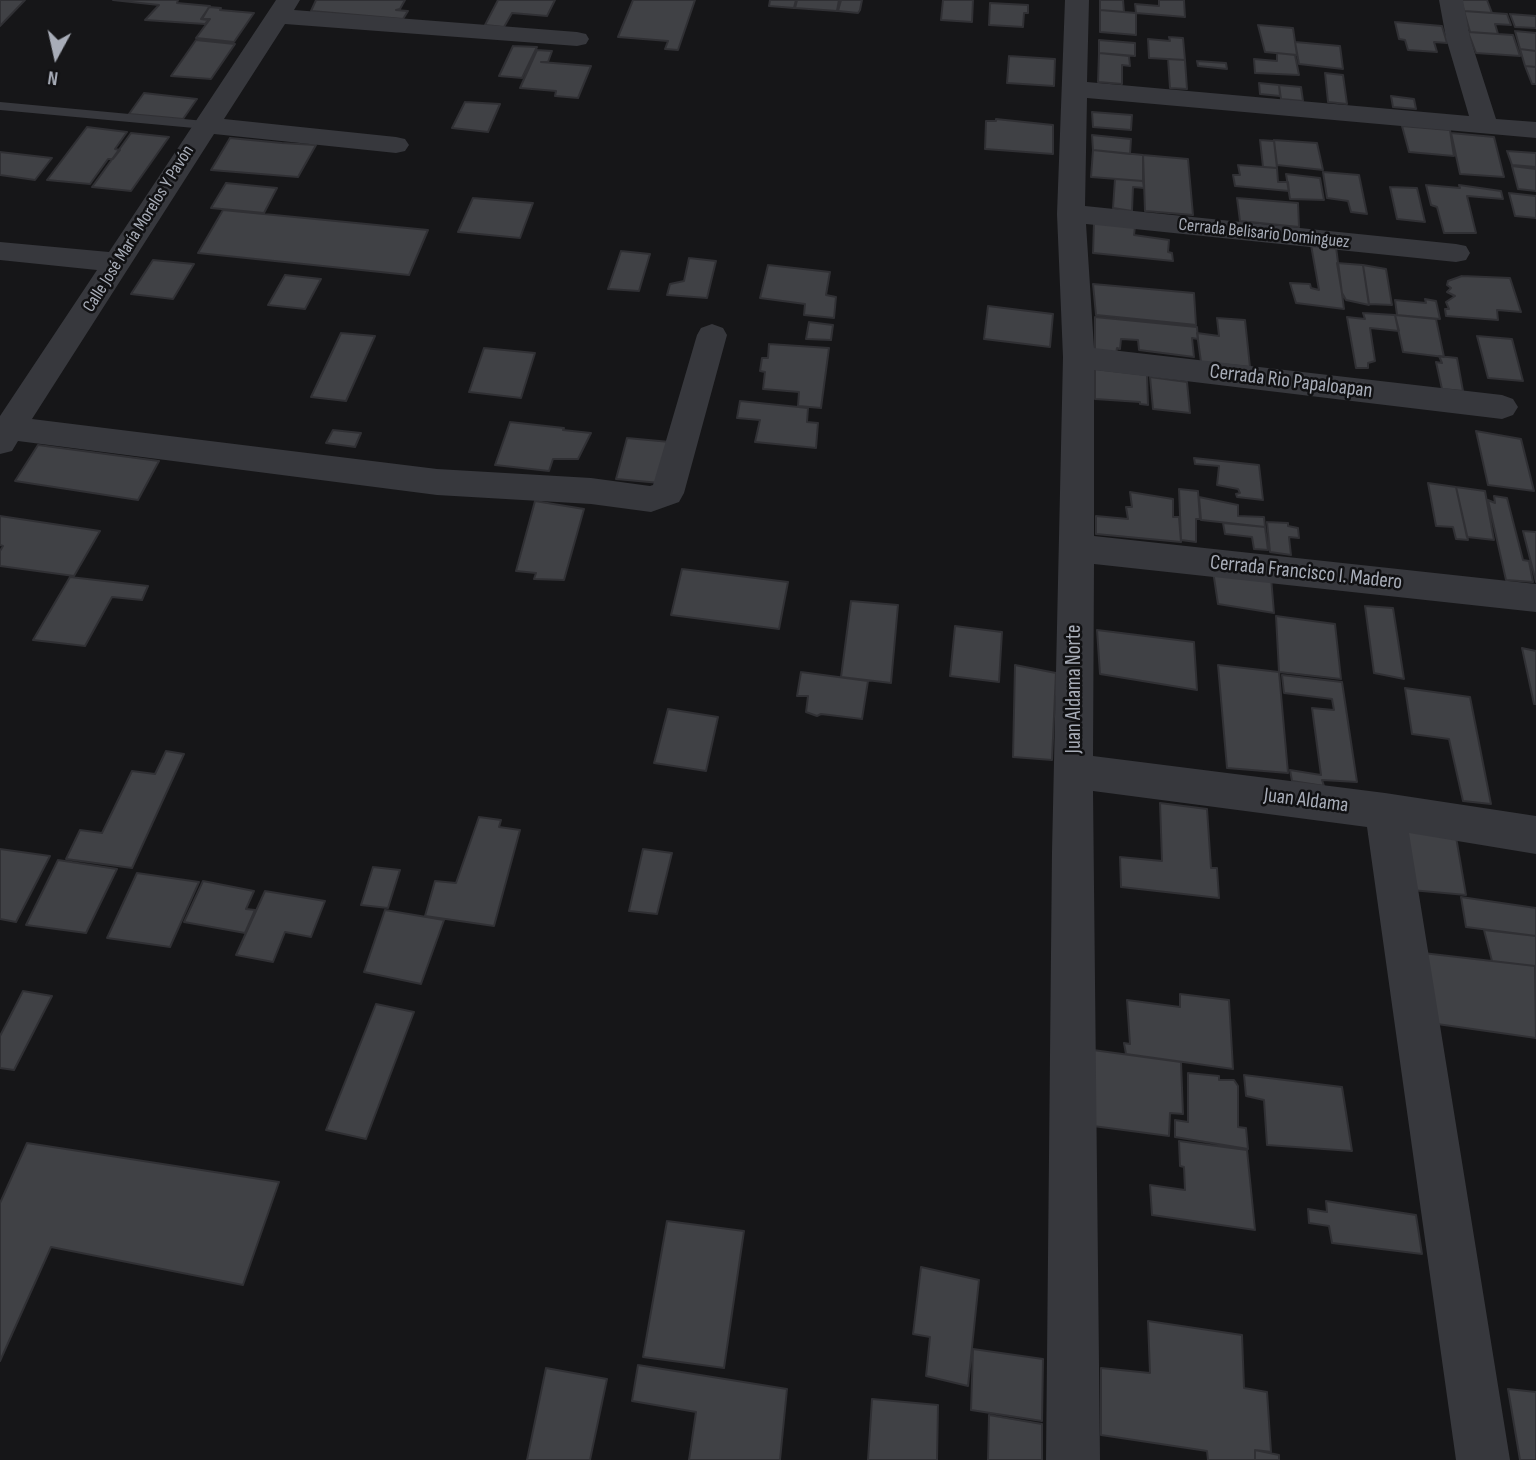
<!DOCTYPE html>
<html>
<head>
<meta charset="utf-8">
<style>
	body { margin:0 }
	#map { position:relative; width:1536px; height:1460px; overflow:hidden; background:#161618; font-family:"Sofia Sans Condensed",sans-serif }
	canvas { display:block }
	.north { position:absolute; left:21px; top:21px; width:70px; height:70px; -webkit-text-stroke:5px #111113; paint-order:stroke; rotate:188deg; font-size:19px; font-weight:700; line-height:28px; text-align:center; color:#a8adb8 }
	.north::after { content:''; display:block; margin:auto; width:24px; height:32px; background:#a8adb8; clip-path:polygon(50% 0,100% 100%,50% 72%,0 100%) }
</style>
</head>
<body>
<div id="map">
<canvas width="1536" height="1460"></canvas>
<div class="north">N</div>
</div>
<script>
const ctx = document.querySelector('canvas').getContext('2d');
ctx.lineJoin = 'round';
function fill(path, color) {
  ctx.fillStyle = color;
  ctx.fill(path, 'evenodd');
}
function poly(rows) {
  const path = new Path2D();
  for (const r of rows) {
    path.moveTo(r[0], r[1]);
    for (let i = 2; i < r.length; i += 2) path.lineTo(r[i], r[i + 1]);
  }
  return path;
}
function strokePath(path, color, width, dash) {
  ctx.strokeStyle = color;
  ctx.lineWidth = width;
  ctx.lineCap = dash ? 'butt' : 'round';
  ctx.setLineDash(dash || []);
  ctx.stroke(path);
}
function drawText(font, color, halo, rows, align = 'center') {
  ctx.font = font + ' "Sofia Sans Condensed",sans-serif';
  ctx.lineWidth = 5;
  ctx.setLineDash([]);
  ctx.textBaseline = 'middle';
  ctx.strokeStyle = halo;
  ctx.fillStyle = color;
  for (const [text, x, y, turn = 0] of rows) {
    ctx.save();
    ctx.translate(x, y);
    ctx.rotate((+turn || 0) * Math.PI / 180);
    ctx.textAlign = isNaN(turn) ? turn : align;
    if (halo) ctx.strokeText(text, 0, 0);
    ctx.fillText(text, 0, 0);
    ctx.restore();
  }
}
const building = poly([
	[0,0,25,0,0,26,0,0],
	[113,0,178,0,177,3,210,6,201,19,208,20,205,24,145,20,159,5,113,0],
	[316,0,405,0,400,9,396,10,408,11,403,19,311,11,316,0],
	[498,0,555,0,547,16,512,13,504,27,485,25,498,0],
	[633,0,695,0,678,50,665,49,668,41,618,37,633,0],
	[770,0,796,0,794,8,769,6,770,0],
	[797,0,839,0,837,11,795,8,797,0],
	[841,0,862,0,860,10,858,13,838,11,841,0],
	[943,0,973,0,972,22,941,20,943,0],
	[1100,0,1123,0,1124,12,1100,10,1100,0],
	[1159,0,1184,0,1185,17,1136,13,1135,4,1159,6,1159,0],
	[1461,0,1487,0,1492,13,1464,11,1461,0],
	[990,3,1028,5,1028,13,1024,13,1023,27,989,25,990,3],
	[209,7,221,8,220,10,254,13,234,42,196,38,210,19,202,19,209,7],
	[1100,10,1136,13,1136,35,1100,32,1100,10],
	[1464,11,1507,14,1511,25,1495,24,1498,34,1470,32,1464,11],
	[1510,14,1536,16,1536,28,1515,27,1510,14],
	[1395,22,1442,26,1447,43,1434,42,1437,52,1408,50,1405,40,1399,39,1395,22],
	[1258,25,1293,28,1297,55,1265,52,1258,25],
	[1515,31,1536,33,1536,51,1520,49,1515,31],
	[1468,32,1513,35,1520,56,1476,53,1468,32],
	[1169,37,1183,38,1185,60,1149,58,1148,39,1170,41,1169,37],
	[196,40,235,44,211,79,171,76,196,40],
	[1099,40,1135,43,1135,56,1099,53,1099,40],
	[1295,42,1340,46,1343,69,1299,64,1295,42],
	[513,46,537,47,522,78,499,76,513,46],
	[1520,49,1536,51,1536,67,1525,66,1520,49],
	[537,50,552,51,548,62,541,62,591,66,578,98,555,96,556,91,520,88,537,50],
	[1099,53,1129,56,1130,66,1122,65,1122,84,1098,82,1099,53],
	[1277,53,1295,55,1299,75,1255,73,1254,59,1277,61,1277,53],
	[1009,56,1055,59,1054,86,1007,83,1009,56],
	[1168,59,1185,60,1187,89,1170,88,1168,59],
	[1197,61,1226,63,1227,69,1198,66,1197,61],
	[1525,66,1536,67,1536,84,1532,84,1525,66],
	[1325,73,1343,75,1347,104,1328,102,1325,73],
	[1259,83,1279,85,1280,96,1260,94,1259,83],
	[1279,85,1301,87,1303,101,1281,99,1279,85],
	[144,93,197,99,183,119,129,114,144,93],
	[1391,96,1414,99,1416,109,1393,107,1391,96],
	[465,102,500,104,488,132,452,128,465,102],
	[1092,112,1132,115,1131,130,1093,127,1092,112],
	[996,119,1053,125,1053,154,985,149,986,121,996,121,996,119],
	[1402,126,1450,130,1454,156,1409,152,1402,126],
	[87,127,127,132,115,149,120,150,113,159,108,159,90,184,47,180,87,127],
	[131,133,169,137,131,191,92,187,131,133],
	[1451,133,1494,137,1504,177,1460,174,1451,133],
	[1092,135,1131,139,1130,154,1093,150,1092,135],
	[230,138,282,143,316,145,298,177,211,170,230,138],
	[1260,140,1274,141,1277,168,1263,167,1260,140],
	[1274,140,1317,143,1323,170,1277,165,1274,140],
	[1093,150,1143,155,1143,181,1091,177,1093,150],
	[1507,151,1536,153,1536,167,1512,165,1507,151],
	[0,152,52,158,35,180,0,175,0,152],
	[1143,155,1188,159,1193,215,1145,211,1143,155],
	[1238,165,1277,168,1278,182,1288,182,1289,191,1235,186,1233,175,1240,175,1238,165],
	[1512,166,1536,169,1536,191,1518,189,1512,166],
	[1323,172,1359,175,1367,214,1351,212,1348,201,1327,198,1323,172],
	[1286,174,1320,178,1324,200,1290,199,1286,174],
	[1115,179,1143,181,1144,188,1133,187,1132,211,1113,208,1115,179],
	[226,183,277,188,264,213,211,208,226,183],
	[1426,185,1460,188,1459,185,1501,191,1503,199,1467,196,1476,233,1444,233,1437,207,1431,205,1426,185],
	[1390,187,1417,188,1425,222,1397,219,1390,187],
	[1509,193,1536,196,1536,218,1515,216,1509,193],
	[473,198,533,203,520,238,458,232,473,198],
	[1237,198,1298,203,1299,227,1240,221,1237,198],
	[223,210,428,230,409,275,198,253,223,210],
	[1094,222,1135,227,1134,235,1169,240,1168,252,1172,253,1173,261,1093,253,1094,222],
	[1311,245,1336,247,1344,309,1296,303,1290,283,1310,284,1311,288,1319,290,1311,245],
	[621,251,650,254,639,291,608,289,621,251],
	[689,258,716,261,707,298,667,295,670,284,684,281,689,258],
	[153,260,194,264,173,299,131,294,153,260],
	[1337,263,1363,265,1369,305,1346,300,1342,293,1337,263],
	[768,265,830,272,826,295,836,297,834,318,804,315,805,304,760,298,768,265],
	[1363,265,1386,269,1392,305,1369,304,1363,265],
	[285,275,321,279,305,309,268,305,285,275],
	[1462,276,1510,278,1521,312,1497,310,1498,320,1446,316,1445,309,1449,309,1446,302,1455,296,1447,292,1451,288,1447,285,1448,281,1462,276],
	[1093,284,1194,293,1196,325,1096,315,1093,284],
	[1425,299,1436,301,1440,319,1397,315,1395,300,1426,303,1425,299],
	[988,306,1053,314,1050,347,984,339,988,306],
	[1363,313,1395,315,1399,331,1370,328,1375,361,1368,363,1368,368,1356,368,1347,317,1365,319,1363,313],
	[1395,315,1436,319,1444,357,1403,352,1395,315],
	[1095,317,1197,327,1198,339,1192,338,1194,357,1139,350,1138,340,1121,339,1120,349,1117,348,1116,354,1095,352,1095,317],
	[1217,318,1245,320,1250,367,1201,362,1197,333,1219,336,1217,318],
	[809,322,833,325,831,340,806,339,809,322],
	[341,333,375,336,346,401,311,397,341,333],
	[1477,336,1512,339,1523,381,1488,378,1477,336],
	[769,344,829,348,821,408,798,406,799,392,763,389,765,372,760,371,762,358,768,358,769,344],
	[484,348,535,353,521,398,469,392,484,348],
	[1439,356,1457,358,1463,391,1442,389,1436,362,1442,363,1439,356],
	[1095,369,1147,375,1148,405,1140,404,1140,402,1095,399,1095,369],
	[1150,377,1187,382,1190,413,1153,409,1150,377],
	[740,401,808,408,807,422,818,423,816,448,755,442,760,420,737,418,740,401],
	[510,422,564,428,563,430,591,433,578,459,553,459,549,471,495,465,510,422],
	[333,430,361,433,355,447,326,443,333,430],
	[1476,431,1521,439,1534,491,1488,485,1476,431],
	[627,438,670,442,660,483,616,479,627,438],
	[38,445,159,461,138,500,15,481,38,445],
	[1194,458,1259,465,1263,500,1237,497,1236,494,1240,493,1238,489,1217,485,1219,466,1195,464,1194,458],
	[1428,483,1456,487,1468,540,1456,539,1453,527,1436,526,1428,483],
	[1456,487,1485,491,1494,540,1467,537,1456,487],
	[1179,489,1198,491,1200,519,1196,519,1196,542,1181,540,1179,489],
	[1130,492,1173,499,1173,517,1179,517,1181,542,1096,534,1096,516,1128,519,1126,507,1132,507,1130,492],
	[1494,496,1507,498,1523,560,1529,561,1533,582,1506,580,1488,500,1495,503,1494,496],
	[1199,497,1238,505,1238,516,1264,517,1265,527,1201,520,1199,497],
	[535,501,584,509,564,580,534,579,536,573,516,571,535,501],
	[0,516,100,531,74,576,0,566,0,551,3,546,0,545,0,516],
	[1267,522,1288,523,1288,526,1298,528,1299,538,1289,537,1291,555,1270,552,1267,522],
	[1223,523,1265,527,1268,550,1254,549,1252,537,1225,534,1223,523],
	[1523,531,1536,532,1536,582,1523,531],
	[682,569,788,582,779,629,671,615,682,569],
	[1213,571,1271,577,1274,613,1218,604,1213,571],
	[70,577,148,586,142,600,112,597,85,646,33,640,70,577],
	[851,601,898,605,891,683,841,677,851,601],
	[1365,606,1393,608,1404,679,1374,673,1365,606],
	[1276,616,1335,624,1341,679,1279,672,1276,616],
	[955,626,1002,632,999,682,950,676,955,626],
	[1097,630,1194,642,1197,690,1100,674,1097,630],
	[1522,648,1536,651,1536,704,1534,704,1522,648],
	[1015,665,1056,673,1052,760,1013,757,1015,665],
	[1218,665,1279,672,1288,773,1227,768,1218,665],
	[801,672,868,681,862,719,821,714,817,716,806,712,808,696,797,696,801,672],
	[1282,675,1342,682,1357,782,1322,780,1324,786,1292,781,1290,770,1321,775,1312,708,1334,710,1332,699,1284,693,1282,675],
	[1405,688,1470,697,1491,804,1463,801,1449,739,1412,734,1405,688],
	[668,709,718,717,706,771,654,763,668,709],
	[166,751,184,754,132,868,66,859,80,830,102,833,132,771,155,774,166,751],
	[1160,803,1207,809,1211,868,1217,868,1219,898,1121,887,1120,857,1162,861,1160,803],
	[479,817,501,820,499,827,520,830,494,926,425,916,435,881,456,883,479,817],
	[1402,827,1455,831,1466,895,1411,890,1402,827],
	[0,849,50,856,16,922,0,919,0,849],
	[643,849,672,853,657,914,629,911,643,849],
	[58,860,117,869,86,933,26,925,58,860],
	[373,867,400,870,388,908,361,905,373,867],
	[137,873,199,882,170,947,107,938,137,873],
	[203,881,254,891,246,909,255,910,245,933,184,922,203,881],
	[265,891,325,901,311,937,285,932,273,962,236,955,265,891],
	[1461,897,1536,908,1536,936,1466,927,1461,897],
	[385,910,444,920,421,984,364,972,385,910],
	[1484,930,1536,936,1536,970,1535,966,1492,961,1484,930],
	[1423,953,1535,966,1536,1038,1437,1024,1423,953],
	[23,991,52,996,14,1070,0,1068,0,1036,23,991],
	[1180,994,1229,1000,1233,1069,1126,1054,1124,1043,1130,1044,1127,1000,1180,1007,1180,994],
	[376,1004,414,1012,366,1139,326,1130,376,1004],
	[1093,1050,1181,1062,1183,1114,1170,1113,1169,1136,1093,1126,1093,1050],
	[1188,1073,1219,1076,1219,1080,1234,1080,1238,1086,1238,1127,1246,1128,1248,1149,1175,1137,1175,1120,1188,1122,1188,1073],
	[1244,1075,1342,1087,1352,1151,1267,1145,1264,1100,1246,1096,1244,1075],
	[1179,1141,1247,1150,1255,1230,1152,1215,1150,1185,1185,1190,1184,1167,1180,1166,1179,1141],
	[27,1143,279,1182,243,1285,51,1247,0,1361,0,1203,27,1143],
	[1326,1201,1416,1215,1422,1254,1332,1243,1329,1226,1309,1223,1308,1209,1327,1212,1326,1201],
	[667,1221,744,1231,724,1368,643,1357,667,1221],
	[921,1267,979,1280,968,1386,926,1376,930,1337,913,1334,921,1267],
	[1148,1321,1242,1335,1244,1388,1267,1392,1271,1452,1255,1450,1255,1460,1208,1460,1207,1451,1101,1435,1101,1368,1150,1373,1148,1321],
	[973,1349,1043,1359,1042,1421,971,1410,973,1349],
	[638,1365,787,1389,780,1460,689,1460,696,1412,632,1401,638,1365],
	[546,1368,607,1379,590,1460,527,1460,546,1368],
	[1508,1389,1536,1392,1536,1460,1520,1460,1508,1389],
	[872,1399,938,1405,937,1460,868,1460,872,1399],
	[989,1415,1042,1424,1042,1460,988,1460,989,1415],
	[1255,1450,1279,1455,1279,1460,1255,1460,1255,1450]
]);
fill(building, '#404145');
strokePath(building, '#303034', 2);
fill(poly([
	[0,102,205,121,212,125,205,129,0,110,0,102]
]), '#37383d');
fill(poly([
	[276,0,300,0,294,10,577,32,586,34,589,39,586,44,577,46,285,24,224,119,396,137,405,139,409,145,405,151,396,153,214,134,32,419,437,469,591,478,650,486,653,485,697,335,701,328,712,324,723,328,727,335,684,493,679,502,651,512,591,504,437,495,18,441,12,451,0,454,0,416,97,270,0,260,0,242,109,252,276,0],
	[1065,0,1089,0,1087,82,1469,116,1446,38,1439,0,1463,0,1470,38,1496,119,1536,122,1536,138,1087,98,1085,206,1456,244,1466,246,1470,253,1466,260,1456,262,1086,224,1094,348,1502,395,1513,399,1518,407,1513,415,1502,419,1094,370,1094,536,1536,584,1536,612,1094,564,1093,756,1385,793,1536,816,1536,854,1409,833,1510,1460,1456,1460,1367,827,1093,791,1100,1460,1046,1460,1052,852,1063,357,1057,214,1065,0]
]), '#37383d');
drawText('18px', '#a8adb8', '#111113', [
	["Calle José María Morelos Y Pavón",139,229,-58],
	["Cerrada Belisario Dominguez",1264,234,6]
]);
drawText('21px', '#a8adb8', '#111113', [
	["Cerrada Rio Papaloapan",1291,382,7],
	["Cerrada Francisco I. Madero",1306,573,6],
	["Juan Aldama Norte",1075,689,-90],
	["Juan Aldama",1306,801,7]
]);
</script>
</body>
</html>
